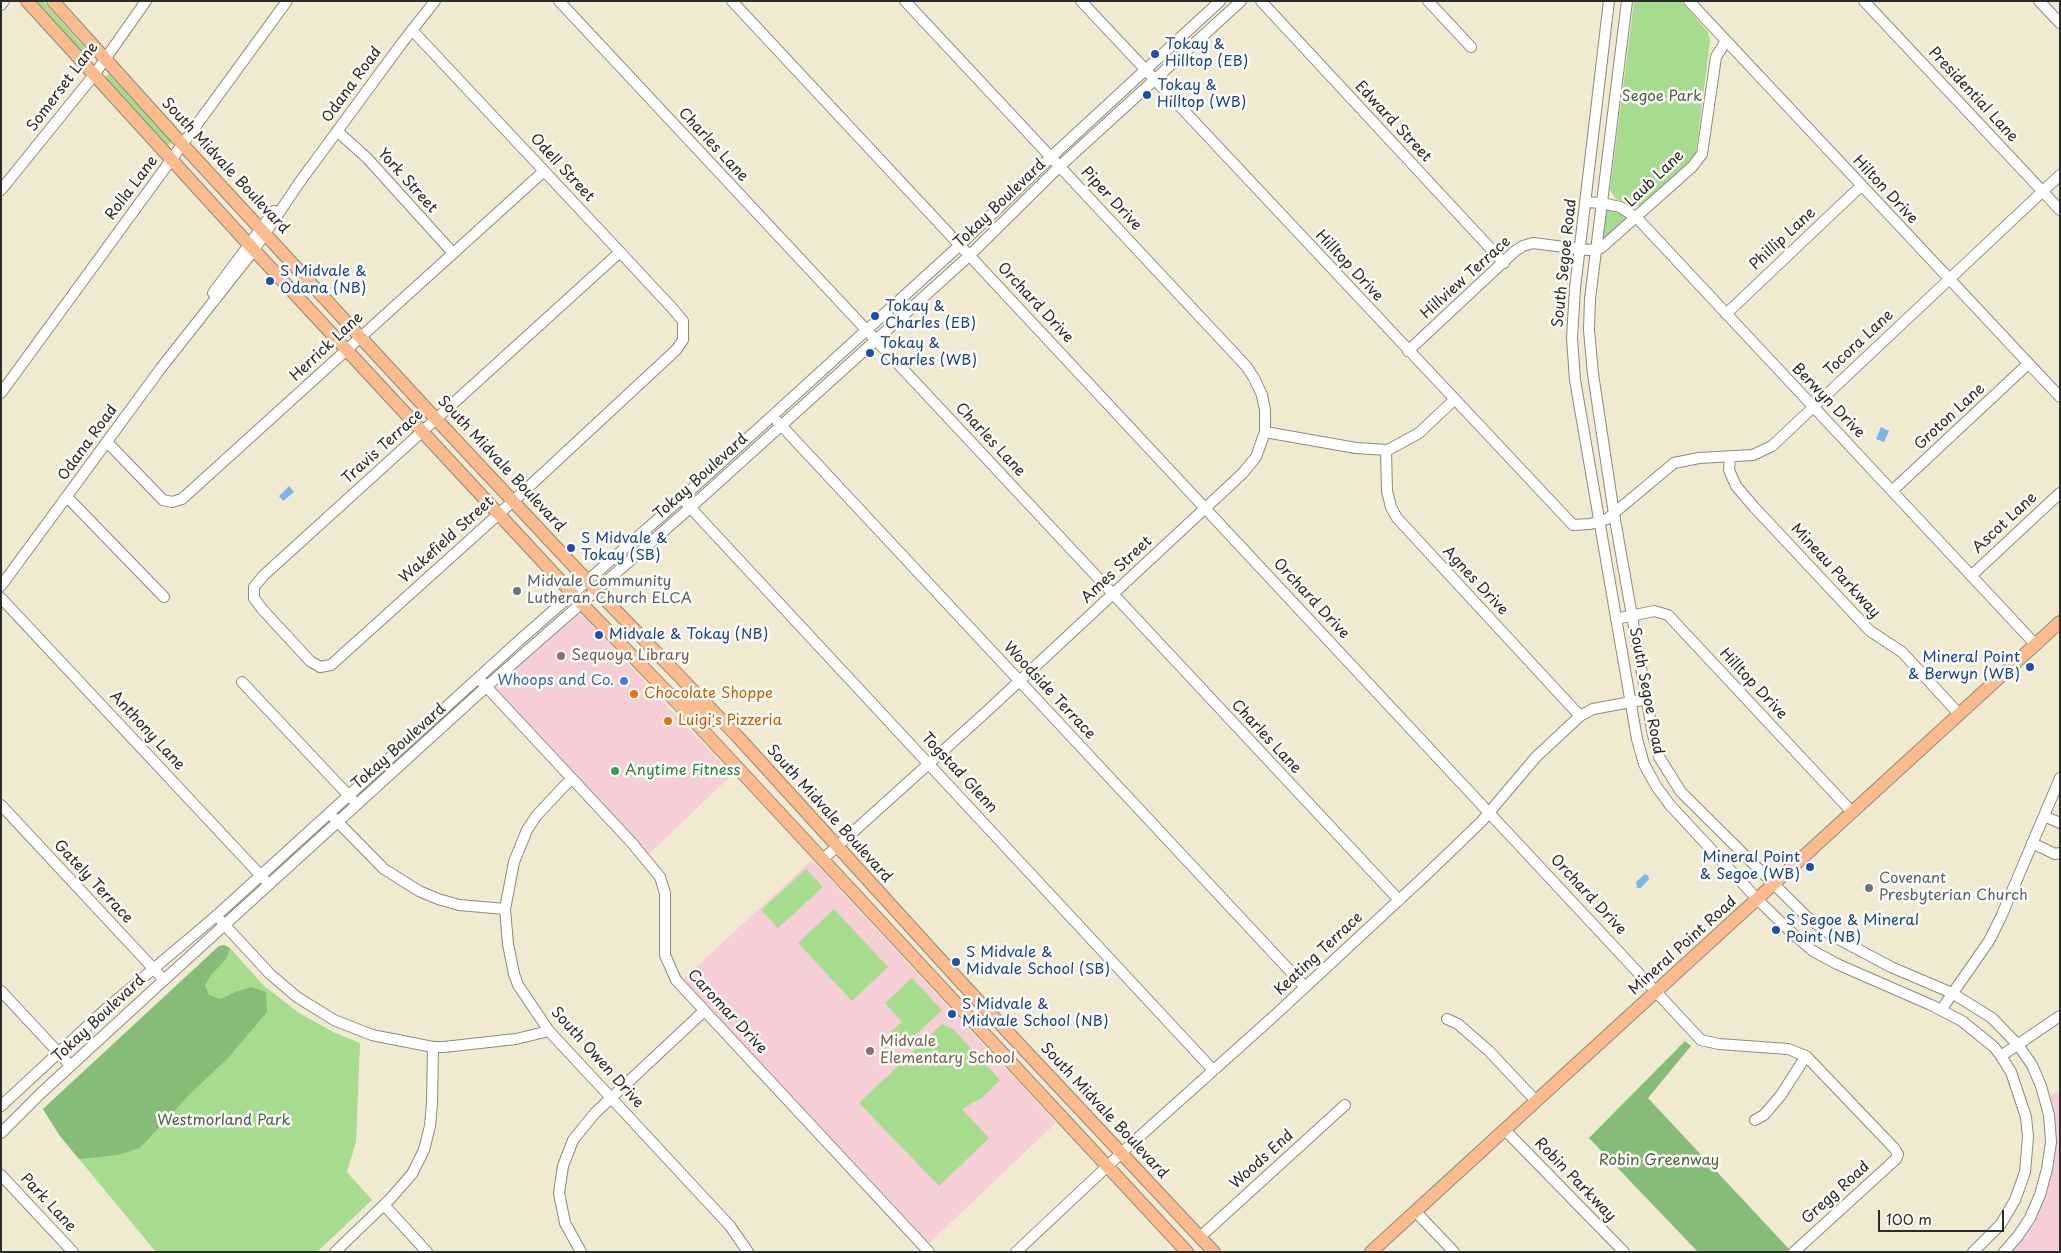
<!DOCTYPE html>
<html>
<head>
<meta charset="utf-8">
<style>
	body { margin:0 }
	#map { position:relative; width:2061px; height:1253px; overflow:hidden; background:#f0ead1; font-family:"Playpen Sans",sans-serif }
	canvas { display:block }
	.frame { position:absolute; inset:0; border:2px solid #2b2b2b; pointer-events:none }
	.scale { position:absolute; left:1878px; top:1210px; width:126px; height:22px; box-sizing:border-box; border:2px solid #2b2b2b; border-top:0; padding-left:6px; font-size:15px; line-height:18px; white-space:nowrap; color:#2b2b2b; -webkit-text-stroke:4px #fdfcf7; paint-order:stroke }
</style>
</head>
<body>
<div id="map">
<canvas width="2061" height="1253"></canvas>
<div class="frame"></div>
<div class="scale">100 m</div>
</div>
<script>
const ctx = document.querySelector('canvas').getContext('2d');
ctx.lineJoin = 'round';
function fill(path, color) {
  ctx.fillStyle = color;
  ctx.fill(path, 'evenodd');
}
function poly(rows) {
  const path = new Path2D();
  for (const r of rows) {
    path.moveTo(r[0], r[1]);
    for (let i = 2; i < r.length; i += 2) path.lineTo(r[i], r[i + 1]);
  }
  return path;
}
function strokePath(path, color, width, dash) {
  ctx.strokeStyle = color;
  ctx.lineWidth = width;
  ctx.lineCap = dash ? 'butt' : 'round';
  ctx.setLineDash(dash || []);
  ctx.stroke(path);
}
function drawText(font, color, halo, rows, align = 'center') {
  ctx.font = font + ' "Playpen Sans",sans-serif';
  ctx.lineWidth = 5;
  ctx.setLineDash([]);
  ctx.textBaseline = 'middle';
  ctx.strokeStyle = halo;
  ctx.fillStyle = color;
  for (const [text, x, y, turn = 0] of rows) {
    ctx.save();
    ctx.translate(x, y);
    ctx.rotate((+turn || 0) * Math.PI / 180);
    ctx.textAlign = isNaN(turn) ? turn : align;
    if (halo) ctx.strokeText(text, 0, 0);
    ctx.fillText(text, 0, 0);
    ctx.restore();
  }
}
fill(poly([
	[579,614,585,618,732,775,649,854,504,699,497,689,498,682,574,616],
	[812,860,1056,1123,929,1243,683,979],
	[2060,1090,2060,1252,2005,1252,2018,1236,2047,1169,2046,1099]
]), '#f6cfd6');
fill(poly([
	[33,1,43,1,92,56,89,59,84,56],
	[1634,1,1681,1,1708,32,1710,41,1696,152,1691,160,1640,207,1616,199,1610,190],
	[109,74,172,142,168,145,163,142,109,83,106,76],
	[1602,203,1633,215,1604,246,1598,240],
	[806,869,823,887,778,928,761,910],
	[834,909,888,967,852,1001,798,943],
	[224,945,230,948,263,985,299,1013,333,1032,360,1043,356,1142,347,1172,372,1200,317,1252,156,1252,60,1136,43,1109,219,946],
	[912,978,942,1010,902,1048,893,1039,891,1031,902,1022,885,1003],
	[942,1024,954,1030,1000,1080,983,1097,962,1109,989,1138,939,1186,859,1103]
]), '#a6dc8d');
fill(poly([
	[224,945,230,948,226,959,210,976,205,986,209,995,221,999,235,992,251,987,266,992,267,1012,228,1058,190,1094,140,1148,118,1155,79,1159,60,1136,43,1109,219,946],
	[1685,1041,1691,1046,1648,1098,1789,1249,1786,1252,1698,1252,1589,1138]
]), '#84bc78');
fill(poly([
	[1881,427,1889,431,1884,442,1876,439],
	[289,486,294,492,283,501,279,496],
	[1645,874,1648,876,1649,879,1641,888,1637,888,1636,882]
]), '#7bb3eb');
const minor = poly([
	[559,1,1399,900],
	[732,1,1701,1040,1719,1044,1788,1049,1806,1056,1894,1148,1898,1154,1896,1159,1794,1252],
	[905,1,1246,366,1254,378,1262,395,1265,410,1265,432],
	[1081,1,1573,525,1590,524,1607,519,1674,463,1699,458,1753,455,1772,446,2060,175],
	[1261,1,1504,263],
	[1428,1,1471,47],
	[1609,1,1575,288,1572,338,1575,380,1637,739,1644,764,1656,786,1670,805,1758,900,1793,934,1813,951,1837,964,1931,1005,1962,1021,1994,1047,2001,1056,2011,1072,2026,1117,2028,1137,2025,1172,2015,1200,2001,1224,1973,1252],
	[1627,1,1590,299,1589,330,1593,374,1614,514,1653,735,1659,757,1681,792,1807,917,1831,935,1891,967,1952,993,1992,1018,2018,1045,2032,1065,2041,1086,2049,1115,2051,1142,2047,1169,2040,1195,2030,1218,2018,1236,2004,1252],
	[1689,1,2060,397],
	[1864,1,2060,210],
	[2039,1,2060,23],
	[1,5,4,1],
	[412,30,620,252,673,309,683,321,683,340,676,350,521,494,331,665,320,667,310,661,262,609,254,598,254,587,264,575,620,252],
	[337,131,367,158,453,253],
	[1,190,94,75,146,1],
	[1586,202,1602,203,1620,207,1637,218,2036,645],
	[213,293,274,211],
	[1726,314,1861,186],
	[1408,351,1515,251,1523,246,1533,243,1588,250,1601,248,1692,167,1702,154,1716,57,1726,41],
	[1,393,287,1],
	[777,421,1305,987],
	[107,442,163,500,172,502,182,499,544,171],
	[1386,450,1387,491,1391,507,1397,518,1580,716],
	[1730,457,1729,470,1736,486,1754,507,1870,631,1902,652,1959,714],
	[1892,491,2028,364],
	[67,497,164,597],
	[686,503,1213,1070],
	[1971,576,2060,493],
	[1,586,161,368,254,250,299,183,402,43,435,1],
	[1,598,264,879],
	[1616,619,1654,611,1668,615,1852,812],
	[242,682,352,799],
	[482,682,632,843,660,877,665,893,665,955,676,980,929,1252],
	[571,779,537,815,527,830,514,862,505,909,508,944,514,974,518,985,549,1031,730,1226,748,1252],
	[1,805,164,980],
	[2044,816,2060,823],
	[334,818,384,869,419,891,438,899,459,905,505,909],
	[2032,843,2055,854,2060,853],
	[822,860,985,713,1243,473,1256,457,1265,432,1356,448,1388,450,1419,433,1454,400],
	[221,921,270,974,297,997,334,1020,372,1035,433,1047,444,1047,516,1039,549,1031],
	[1,991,70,1065],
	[1941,1010,1989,941,2001,917,2060,778],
	[1447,1019,1458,1024,1489,1051,1536,1101],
	[2001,1056,2060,1016],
	[1,1106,107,1008,216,916,522,638,682,498,960,245,1051,157,1220,1],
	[1755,1120,1764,1115,1781,1095,1806,1056],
	[1505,1130,1624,1252],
	[1,1133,40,1094,164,980,486,687,690,508,970,255,1060,166,1241,1],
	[1,1175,73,1252],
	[384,1205,427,1252],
	[1415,1211,1454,1252],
	[1200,1237,1345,1105],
	[335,1252,390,1199,412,1174,424,1150,430,1126,432,1103,433,1047],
	[581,1252,565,1223,559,1193,563,1166,573,1140,595,1113,704,1011],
	[1016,1252,1130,1145,1274,1016,1428,873,1481,822,1536,757,1580,716,1593,709,1647,699]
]);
const major = poly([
	[27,1,242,237,582,604,670,695,1187,1252],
	[53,1,182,144,436,419,597,591,738,737,959,980,1214,1252],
	[672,695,683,698,713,720],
	[1371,1252,2060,622]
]);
strokePath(minor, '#8e8a7e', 12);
strokePath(major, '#8e8a7e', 14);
strokePath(minor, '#fff', 10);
strokePath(major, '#fbbb8c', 12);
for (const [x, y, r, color] of [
	[1155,54,5,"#1a4fb4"],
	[1147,95,5,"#1a4fb4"],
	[270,281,5,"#1a4fb4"],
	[875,316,5,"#1a4fb4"],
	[870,353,5,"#1a4fb4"],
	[571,548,5,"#1a4fb4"],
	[517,591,5,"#6b7280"],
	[599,635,5,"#1a4fb4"],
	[561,656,5,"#8d6e63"],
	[2030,667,5,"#1a4fb4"],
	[624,681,5,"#3f7fe0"],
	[634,694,5,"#e8710a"],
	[668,721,5,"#e8710a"],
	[615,771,5,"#2e9e5b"],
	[1810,867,5,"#1a4fb4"],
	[1869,888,5,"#6b7280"],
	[1776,930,5,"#1a4fb4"],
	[956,962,5,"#1a4fb4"],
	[952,1014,5,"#1a4fb4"],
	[870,1051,5,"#8d6e63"]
]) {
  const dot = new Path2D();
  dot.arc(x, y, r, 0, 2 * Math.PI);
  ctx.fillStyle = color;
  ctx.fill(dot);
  strokePath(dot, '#fdfcf7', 2);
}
drawText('15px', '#164399', '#fdfcf7', [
	["Tokay &",1165,45],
	["Hilltop (EB)",1165,62],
	["Tokay &",1157,86],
	["Hilltop (WB)",1157,103],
	["S Midvale &",280,272],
	["Odana (NB)",280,289],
	["Tokay &",885,307],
	["Charles (EB)",885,324],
	["Tokay &",880,344],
	["Charles (WB)",880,361],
	["S Midvale &",581,539],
	["Tokay (SB)",581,556],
	["Midvale & Tokay (NB)",609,635],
	["Mineral Point",2020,658,"right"],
	["& Berwyn (WB)",2020,675,"right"],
	["Mineral Point",1800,858,"right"],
	["& Segoe (WB)",1800,875,"right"],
	["S Segoe & Mineral",1786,921],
	["Point (NB)",1786,938],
	["S Midvale &",966,953],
	["Midvale School (SB)",966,970],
	["S Midvale &",962,1005],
	["Midvale School (NB)",962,1022]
], 'left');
drawText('15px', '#2b2b2b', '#fdfcf7', [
	["Odana Road",352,85,-54],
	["Somerset Lane",63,87,-53],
	["Presidential Lane",1973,95,47],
	["Edward Street",1393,122,47],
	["Charles Lane",713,145,47],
	["South Midvale Boulevard",225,166,47],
	["Odell Street",562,168,47],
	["Laub Lane",1655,179,-44],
	["York Street",407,181,48],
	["Rolla Lane",132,188,-53],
	["Hilton Drive",1885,190,47],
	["Piper Drive",1111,199,47],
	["Tokay Boulevard",1000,204,-44],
	["Phillip Lane",1783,239,-43],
	["South Segoe Road",1565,263,-84],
	["Hilltop Drive",1349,266,47],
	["Hillview Terrace",1466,278,-42],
	["Orchard Drive",1035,303,47],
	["Tocora Lane",1859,343,-43],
	["Herrick Lane",327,347,-43],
	["Berwyn Drive",1828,401,46],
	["Groton Lane",1950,417,-43],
	["Charles Lane",990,440,47],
	["Odana Road",88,443,-54],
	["Travis Terrace",383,447,-42],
	["South Midvale Boulevard",501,464,47],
	["Tokay Boulevard",701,477,-42],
	["Ascot Lane",2005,523,-43],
	["Wakefield Street",447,540,-42],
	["Ames Street",1117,570,-43],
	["Mineau Parkway",1835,571,47],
	["Agnes Drive",1475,581,47],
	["Orchard Drive",1311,599,47],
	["Hilltop Drive",1753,684,47],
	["Woodside Terrace",1049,691,47],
	["South Segoe Road",1646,691,79],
	["Anthony Lane",147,731,47],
	["Charles Lane",1266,737,47],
	["Tokay Boulevard",399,747,-42],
	["Togstad Glenn",959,773,47],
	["South Midvale Boulevard",829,814,48],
	["Gately Terrace",93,882,47],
	["Orchard Drive",1588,895,47],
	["Mineral Point Road",1683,946,-42],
	["Keating Terrace",1319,954,-43],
	["Caromar Drive",727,1012,47],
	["Tokay Boulevard",99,1019,-43],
	["South Owen Drive",597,1058,48],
	["South Midvale Boulevard",1104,1111,47],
	["Woods End",1262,1160,-42],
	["Robin Parkway",1575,1180,46],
	["Gregg Road",1836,1193,-42],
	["Park Lane",48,1203,47]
]);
drawText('15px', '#506048', '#fdfcf7', [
	["Segoe Park",1662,97],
	["Westmorland Park",224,1121],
	["Robin Greenway",1659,1161]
]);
drawText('15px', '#5b616d', '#fdfcf7', [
	["Midvale Community",527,582],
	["Lutheran Church ELCA",527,599],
	["Covenant",1879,879],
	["Presbyterian Church",1879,896]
], 'left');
drawText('15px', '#785e54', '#fdfcf7', [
	["Sequoya Library",571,656],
	["Midvale",880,1042],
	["Elementary School",880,1059]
], 'left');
drawText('15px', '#366cbe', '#fdfcf7', [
	["Whoops and Co.",614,681]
], 'right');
drawText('15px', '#c56008', '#fdfcf7', [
	["Chocolate Shoppe",644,694],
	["Luigi's Pizzeria",678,721]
], 'left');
drawText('15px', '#27864d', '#fdfcf7', [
	["Anytime Fitness",625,771]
], 'left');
</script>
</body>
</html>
